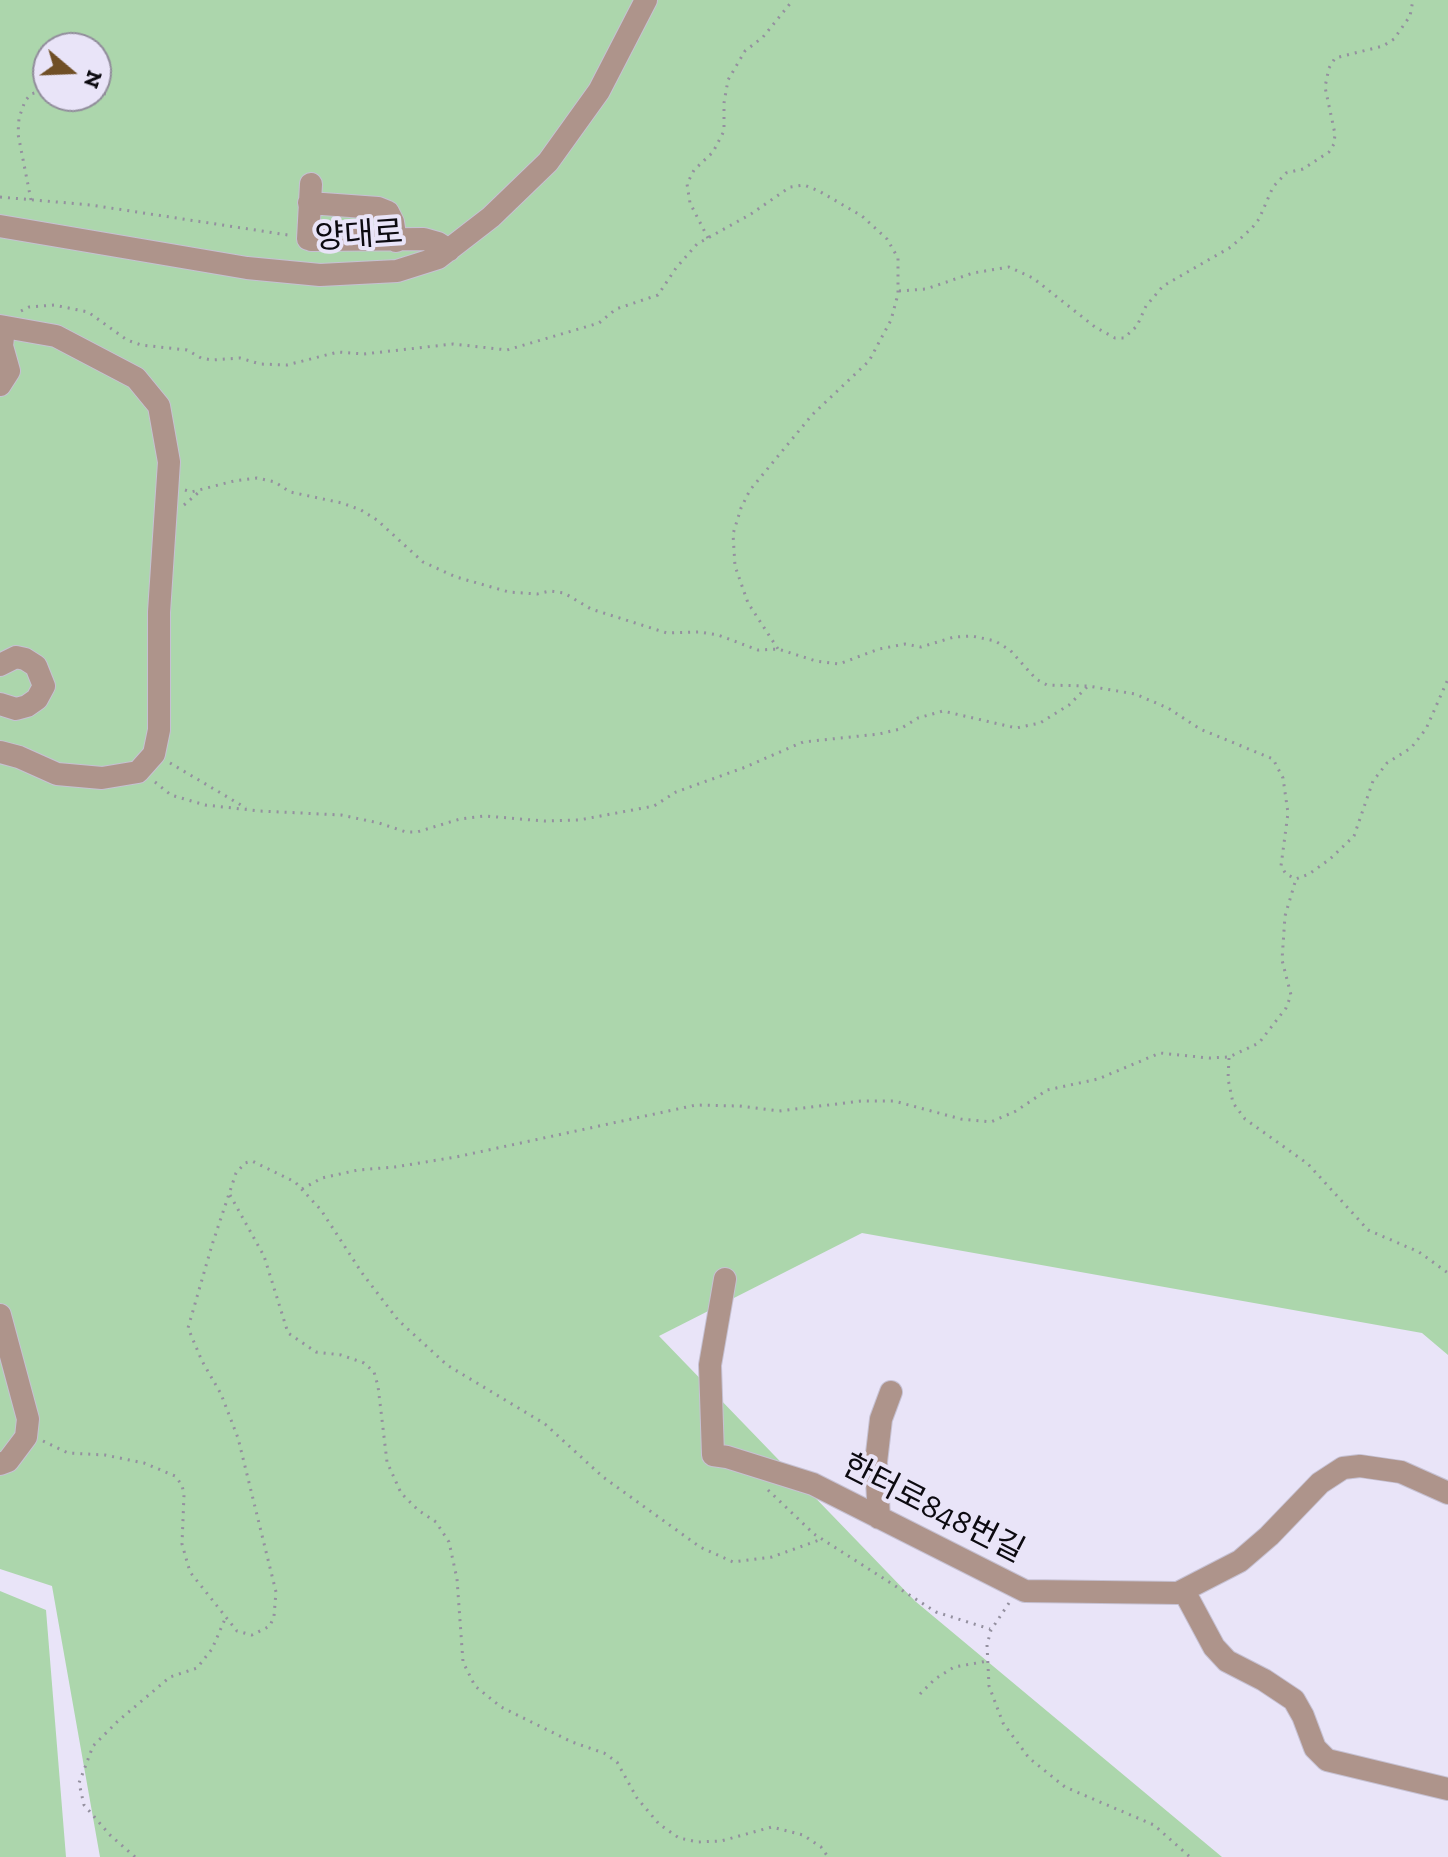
<!DOCTYPE html>
<html>
<head>
<meta charset="utf-8">
<style>
	body { margin:0 }
	#map { position:relative; width:1448px; height:1857px; overflow:hidden; background:#e9e4f8; font-family:"Zilla Slab",serif }
	canvas { display:block }
	.north { position:absolute; left:32px; top:32px; width:80px; height:80px; box-sizing:border-box; background:#e9e4f8; border:2px solid #918d9b; border-radius:50%; rotate:109deg; font-size:22px; font-weight:700; line-height:32px; text-align:center; color:#0c0a10 }
	.north::after { content:''; display:block; margin:auto; width:28px; height:36px; background:#704f26; clip-path:polygon(50% 0,100% 100%,50% 72%,0 100%) }
</style>
</head>
<body>
<div id="map">
<canvas width="1448" height="1857"></canvas>
<div class="north">N</div>
</div>
<script>
const ctx = document.querySelector('canvas').getContext('2d');
ctx.lineJoin = 'round';
function fill(path, color) {
  ctx.fillStyle = color;
  ctx.fill(path, 'evenodd');
}
function poly(rows) {
  const path = new Path2D();
  for (const r of rows) {
    path.moveTo(r[0], r[1]);
    for (let i = 2; i < r.length; i += 2) path.lineTo(r[i], r[i + 1]);
  }
  return path;
}
function strokePath(path, color, width, dash) {
  ctx.strokeStyle = color;
  ctx.lineWidth = width;
  ctx.lineCap = dash ? 'butt' : 'round';
  ctx.setLineDash(dash || []);
  ctx.stroke(path);
}
function drawText(font, color, halo, rows, align = 'center') {
  ctx.font = font + ' "Zilla Slab","Noto Sans KR",serif';
  ctx.lineWidth = 8;
  ctx.setLineDash([]);
  ctx.textBaseline = 'middle';
  ctx.strokeStyle = halo;
  ctx.fillStyle = color;
  for (const [text, x, y, turn = 0] of rows) {
    ctx.save();
    ctx.translate(x, y);
    ctx.rotate((+turn || 0) * Math.PI / 180);
    ctx.textAlign = isNaN(turn) ? turn : align;
    if (halo) ctx.strokeText(text, 0, 0);
    ctx.fillText(text, 0, 0);
    ctx.restore();
  }
}
fill(poly([
	[0,0,1448,0,1448,1355,1422,1333,862,1233,659,1336,915,1601,1222,1857,100,1857,52,1586,0,1569],
	[48,48,96,48,96,96,48,96],
	[0,1591,46,1610,66,1857,0,1857]
]), '#acd6ac');
const minor = poly([
	[309,203,378,208,388,212,393,222,396,241],
	[0,226,247,268,320,275,397,271,438,258,491,217,548,162,599,91,646,0],
	[308,239,311,184],
	[311,240,424,239,438,243,449,250],
	[0,326,56,336,136,378,159,406,169,462,159,612,159,730,154,754,138,772,102,778,57,774,19,757,0,752],
	[0,385,9,371,2,346,4,327],
	[0,665,16,657,25,659,36,666,44,686,37,699,27,706,16,709,0,704],
	[725,1279,710,1365,713,1455,727,1457,813,1484,1025,1591,1178,1593,1240,1561,1269,1536,1320,1483,1343,1468,1360,1466,1401,1472,1448,1493],
	[0,1315,28,1419,26,1437,8,1461,0,1464],
	[879,1518,876,1462,881,1419,891,1392],
	[1184,1591,1214,1647,1227,1661,1264,1680,1294,1700,1303,1716,1315,1748,1327,1760,1448,1789]
]);
strokePath(minor, '#c6c1d3', 24);
strokePath(poly([
	[96,92,106,94],
	[0,197,91,205,288,235],
	[31,200,18,134,19,118,25,101,31,94,48,89],
	[708,238,690,203,687,184,694,170,713,152,724,131,724,103,728,80,745,51,763,37,793,0],
	[899,291,926,289,973,273,1009,267,1033,278,1095,327,1115,338,1124,338,1137,326,1146,306,1163,286,1231,247,1252,228,1259,219,1273,187,1286,173,1303,169,1329,152,1334,144,1335,134,1325,87,1329,68,1335,58,1383,46,1394,39,1410,16,1413,0],
	[21,311,29,307,54,305,88,312,127,340,141,345,187,350,201,358,212,360,240,358,260,364,287,365,338,352,364,354,453,344,507,350,599,323,616,309,658,295,676,268,697,244,751,214,790,187,804,185,819,191,862,216,887,239,898,258,898,294,891,320,869,361,812,415,750,490,741,508,733,534,735,566,748,603,778,649],
	[185,490,191,492,234,481,257,478,275,482,290,492,342,503,361,510,377,520,423,562,456,577,509,592,537,594,550,591,564,593,591,609,667,633,700,632,718,635,758,650,778,649,816,661,839,664,879,649,905,644,921,647,954,637,972,636,995,641,1010,650,1036,679,1047,685,1088,686,1135,694,1168,708,1200,729,1273,759,1283,778,1288,813,1281,866,1286,874,1296,879,1309,874,1330,859,1354,836,1373,781,1387,763,1411,748,1426,729,1448,679],
	[184,505,199,492],
	[170,763,246,808],
	[155,782,171,795,205,805,260,811,341,815,379,823,406,832,417,832,460,819,485,816,544,821,579,820,654,806,676,792,743,768,803,742,879,734,900,729,918,718,943,711,1016,728,1040,723,1069,705,1088,686],
	[1229,1058,1228,1079,1233,1103,1245,1119,1308,1164,1368,1230,1419,1252,1448,1273],
	[302,1189,322,1178,358,1170,395,1167,456,1157,696,1105,739,1106,779,1111,861,1101,894,1101,961,1119,991,1122,1016,1111,1047,1090,1098,1079,1160,1053,1209,1058,1229,1057,1259,1043,1286,1008,1291,995,1282,960,1285,916,1296,879],
	[230,1195,264,1256,288,1333,316,1352,341,1355,364,1363,374,1372,378,1386,387,1462,401,1493,418,1510,436,1522,449,1542,457,1579,463,1662,475,1686,501,1707,572,1742,604,1753,617,1762,637,1798,659,1824,679,1838,698,1842,721,1841,772,1827,803,1835,821,1847,828,1857],
	[43,1441,68,1453,105,1455,144,1463,175,1476,182,1485,184,1495,182,1544,190,1572,237,1631,252,1635,270,1626,274,1616,276,1592,238,1438,221,1394,202,1361,188,1328,212,1245,236,1173,245,1163,252,1161,295,1182,321,1210,362,1273,398,1320,447,1365,545,1424,603,1477,700,1547,733,1562,772,1557,822,1539],
	[768,1490,814,1534,936,1612,990,1629],
	[1009,1603,991,1630,987,1645,989,1686,1003,1723,1029,1758,1065,1787,1154,1825,1190,1857],
	[920,1694,935,1679,954,1667,988,1661],
	[135,1857,110,1835,84,1805,79,1783,93,1746,118,1721,170,1677,197,1668,212,1649,225,1619]
]), '#94909f', 3, [2, 6]);
strokePath(minor, '#ae948b', 22);
drawText('32px', '#0c0a10', '#e9e4f8', [
	["양대로",359,236,-4],
	["한터로848번길",933,1509,27]
]);
</script>
</body>
</html>
